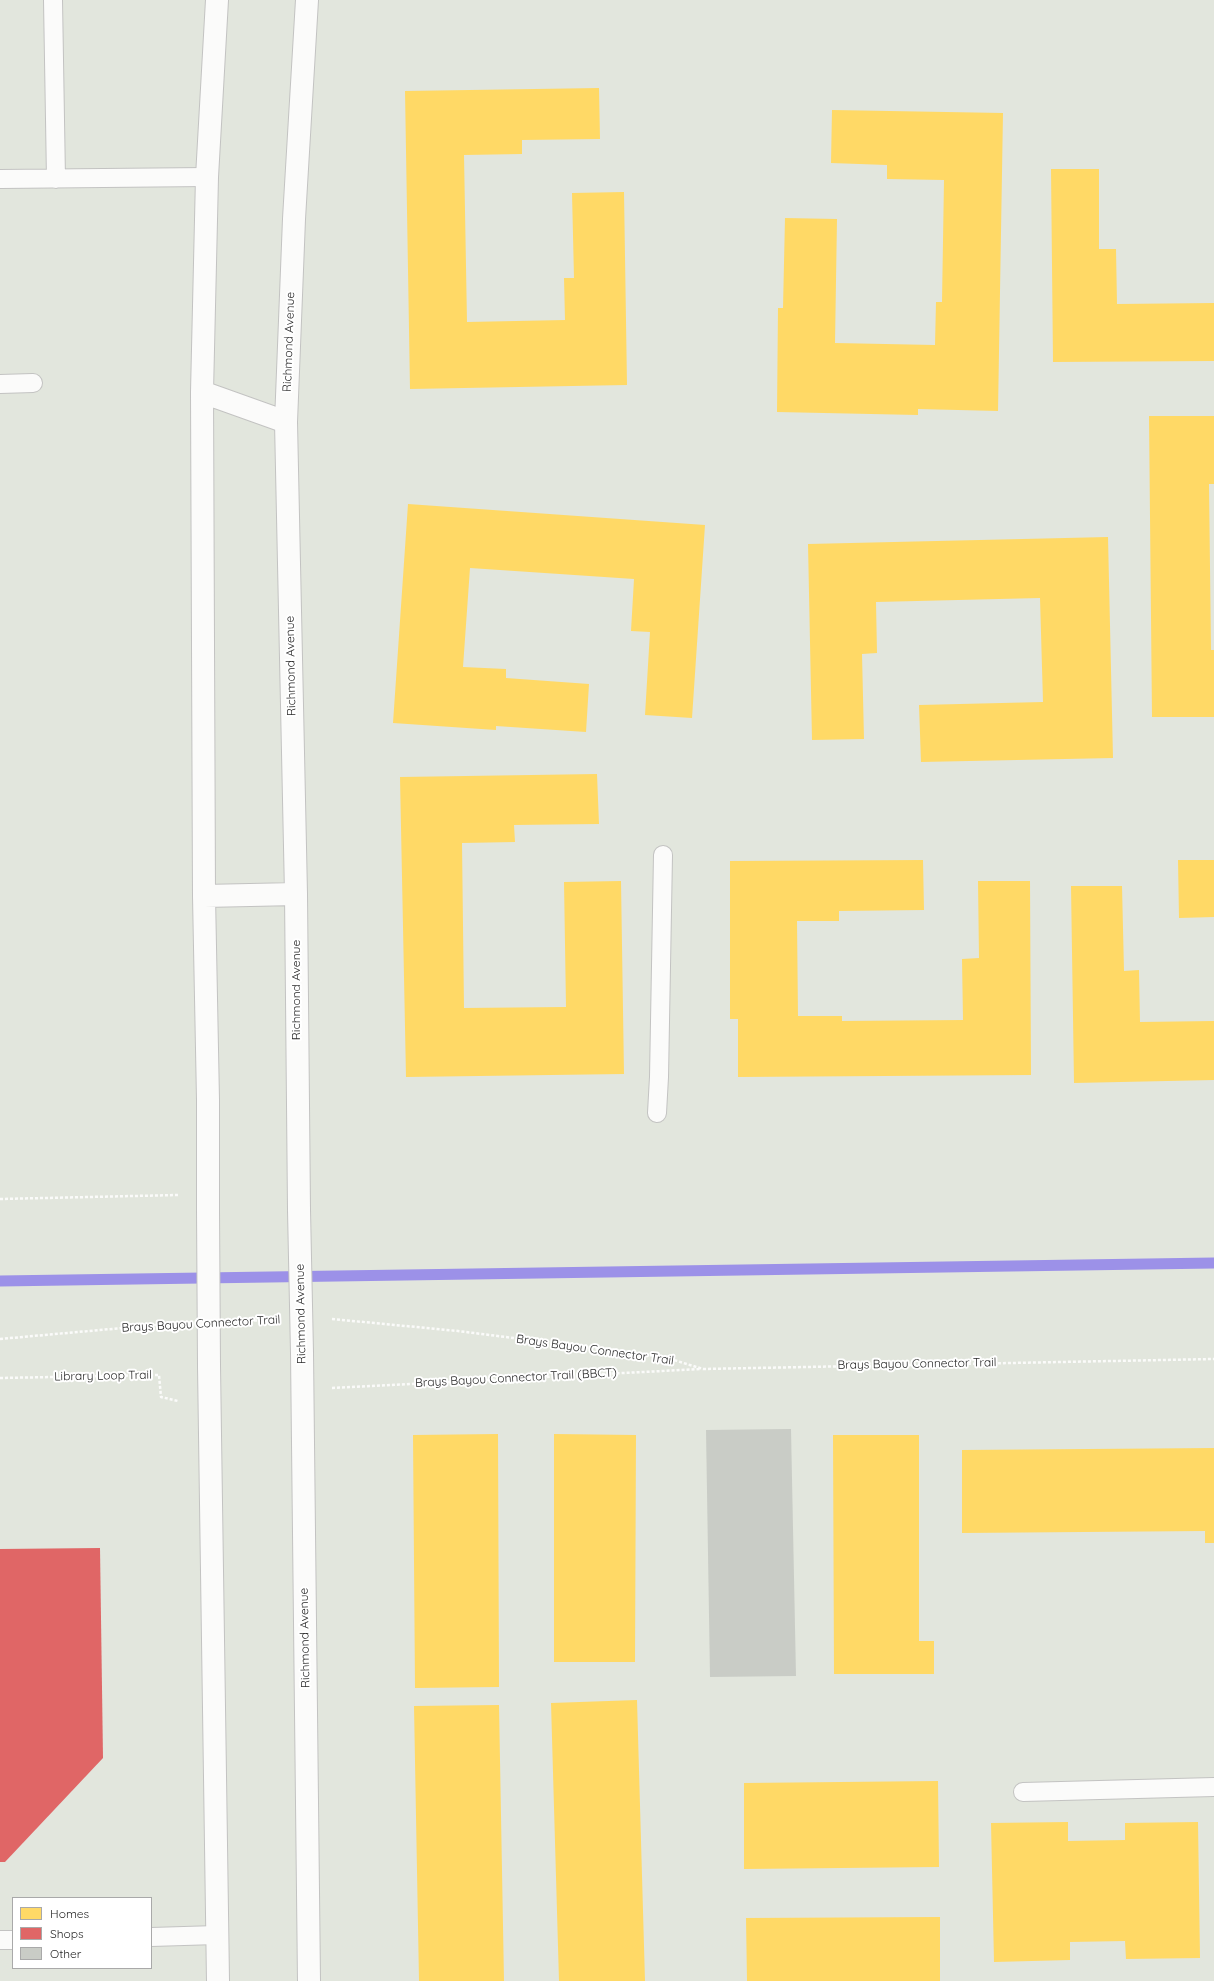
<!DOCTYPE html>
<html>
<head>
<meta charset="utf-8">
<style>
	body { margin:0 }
	#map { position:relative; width:1214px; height:1981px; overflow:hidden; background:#e2e6dd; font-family:Quicksand,sans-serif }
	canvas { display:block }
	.legend { position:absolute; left:12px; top:1897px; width:140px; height:72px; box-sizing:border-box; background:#fff; border:1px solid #a9a9a9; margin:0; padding:5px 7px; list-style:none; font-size:12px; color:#272727 }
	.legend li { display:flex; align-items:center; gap:8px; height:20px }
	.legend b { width:20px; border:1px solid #a9a9a9 }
</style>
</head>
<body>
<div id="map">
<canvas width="1214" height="1981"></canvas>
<ul class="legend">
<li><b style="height:11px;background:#ffd966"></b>Homes</li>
<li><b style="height:11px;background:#e06666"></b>Shops</li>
<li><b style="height:11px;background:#c9ccc6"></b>Other</li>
</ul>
</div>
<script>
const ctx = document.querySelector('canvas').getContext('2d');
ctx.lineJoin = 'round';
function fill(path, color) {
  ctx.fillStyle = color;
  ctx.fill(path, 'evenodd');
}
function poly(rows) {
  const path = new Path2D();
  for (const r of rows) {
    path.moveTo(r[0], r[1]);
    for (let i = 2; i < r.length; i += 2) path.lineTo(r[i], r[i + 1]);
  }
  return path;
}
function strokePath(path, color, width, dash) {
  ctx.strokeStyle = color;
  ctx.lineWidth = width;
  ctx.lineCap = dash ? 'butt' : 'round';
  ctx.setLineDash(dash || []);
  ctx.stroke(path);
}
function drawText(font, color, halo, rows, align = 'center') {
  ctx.font = font + ' Quicksand,sans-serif';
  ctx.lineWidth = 4;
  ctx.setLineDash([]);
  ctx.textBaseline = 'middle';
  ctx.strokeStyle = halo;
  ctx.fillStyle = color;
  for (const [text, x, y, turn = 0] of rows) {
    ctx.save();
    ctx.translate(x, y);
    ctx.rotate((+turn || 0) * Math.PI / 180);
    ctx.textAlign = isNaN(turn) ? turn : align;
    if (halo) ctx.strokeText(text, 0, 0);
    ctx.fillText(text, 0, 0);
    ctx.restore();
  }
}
fill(poly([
	[599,88,600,139,522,140,522,154,464,155,467,322,565,320,564,278,574,278,572,193,624,192,627,385,410,389,405,91],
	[832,110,1003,113,998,411,918,409,918,415,777,412,778,308,783,308,785,218,837,219,835,343,935,345,936,302,942,302,944,180,887,179,887,165,831,163],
	[1051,169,1099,169,1099,249,1116,249,1117,304,1214,303,1214,361,1053,362],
	[1149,416,1214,416,1214,484,1209,484,1211,650,1214,650,1214,717,1152,717],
	[408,504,705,525,692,718,645,715,650,632,631,631,634,579,470,568,463,667,506,669,506,678,589,684,586,732,496,726,496,730,393,723],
	[1108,537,1113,758,921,762,919,705,1043,702,1040,598,876,602,877,653,862,654,864,739,812,740,808,544],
	[597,774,599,824,514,825,515,842,462,843,464,1008,566,1007,564,882,621,881,624,1074,406,1077,400,777],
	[923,860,924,910,839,911,839,921,797,921,798,1016,842,1016,842,1021,963,1020,962,959,979,958,978,881,1030,881,1031,1075,738,1077,738,1019,730,1019,730,861],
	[1178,860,1214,860,1214,917,1179,918],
	[1071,886,1122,886,1124,971,1139,970,1140,1022,1214,1021,1214,1080,1074,1083],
	[498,1434,499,1687,415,1688,413,1435],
	[554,1434,636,1435,635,1662,554,1662],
	[833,1435,919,1435,919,1641,934,1641,934,1674,834,1674],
	[1214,1448,1214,1543,1205,1543,1205,1531,962,1533,962,1450],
	[637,1700,645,1981,559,1981,551,1703],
	[499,1705,504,1981,419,1981,414,1706],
	[938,1781,939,1867,744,1869,744,1783],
	[1068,1822,1068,1841,1125,1840,1125,1823,1198,1822,1200,1958,1126,1959,1125,1941,1070,1942,1070,1960,994,1962,991,1823],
	[940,1917,940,1981,747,1981,746,1918]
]), '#ffd966');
fill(poly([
	[100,1548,103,1758,5,1862,0,1862,0,1549]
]), '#e06666');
strokePath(poly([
	[0,1281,1214,1263]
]), '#9c91e8', 11);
fill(poly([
	[791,1429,796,1676,710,1677,706,1430]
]), '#c9ccc6');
const service = poly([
	[53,0,56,179],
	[0,179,207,177],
	[0,384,33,383],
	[657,1113,659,1077,663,855],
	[1023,1792,1214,1787],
	[151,1937,217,1935],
	[0,1940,13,1940]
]);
const secondary = poly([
	[202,392,286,422],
	[204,896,296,894],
	[208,1210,208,1100,204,896,202,392,207,177,217,0],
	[299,1210,296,894,286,422,294,219,307,0],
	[302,1353,309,1981],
	[209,1366,218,1981]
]);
strokePath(service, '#c3c3c2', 20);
strokePath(secondary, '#c3c3c2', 24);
strokePath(poly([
	[0,1199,178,1195],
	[332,1319,458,1331,664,1357,703,1369,1214,1359],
	[239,1321,272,1320],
	[0,1339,178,1323],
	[0,1378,159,1375,161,1397,178,1401],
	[332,1388,701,1369]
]), '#fbfbfa', 2.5, [3, 2]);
strokePath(service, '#fbfbfa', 18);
strokePath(secondary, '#fbfbfa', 22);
const secondaryBridge = poly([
	[208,1210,209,1366],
	[299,1210,302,1353]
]);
strokePath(secondaryBridge, '#c3c3c2', 24, []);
strokePath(secondaryBridge, '#fbfbfa', 22);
drawText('12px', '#272727', '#fff', [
	["Richmond Avenue",289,342,-88],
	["Richmond Avenue",291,666,-91],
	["Richmond Avenue",296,990,-90],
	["Richmond Avenue",301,1314,-91],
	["Brays Bayou Connector Trail",201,1324,-3],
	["Brays Bayou Connector Trail",595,1350,8],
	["Brays Bayou Connector Trail",917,1364,-1],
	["Library Loop Trail",103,1376,-1],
	["Brays Bayou Connector Trail (BBCT)",516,1378,-3],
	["Richmond Avenue",305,1638,-91]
]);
</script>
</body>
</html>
